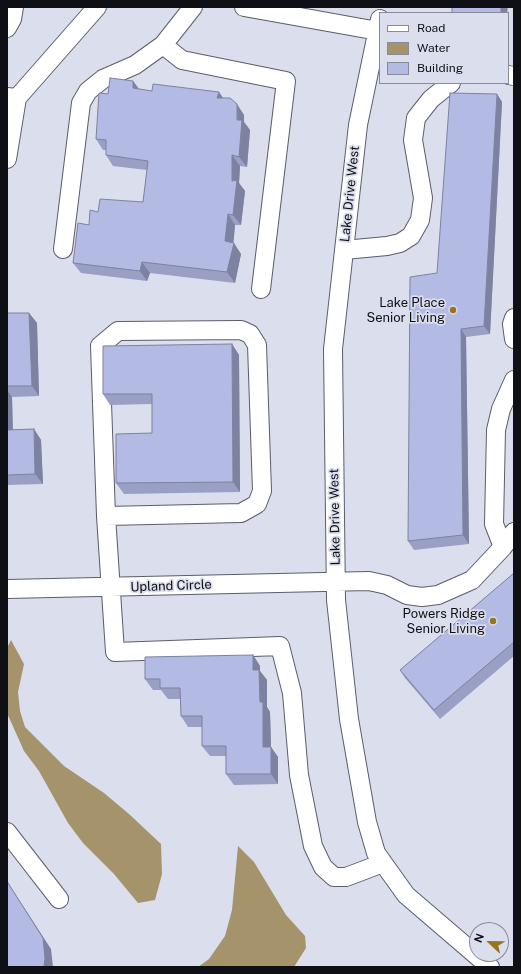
<!DOCTYPE html>
<html>
<head>
<meta charset="utf-8">
<style>
	body { margin:0 }
	#map { position:relative; width:521px; height:974px; overflow:hidden; background:#dbdeed; font-family:"Public Sans",sans-serif }
	canvas { display:block }
	.frame { position:absolute; inset:0; border:8px solid #0f1015; pointer-events:none }
	.legend { position:absolute; left:379px; top:12px; width:130px; height:72px; box-sizing:border-box; background:#dbdeed; border:1px solid #898c97; margin:0; padding:5px 7px; list-style:none; font-size:12px; color:#0f1015 }
	.legend li { display:flex; align-items:center; gap:8px; height:20px }
	.legend b { width:20px; border:1px solid #898c97 }
	.north { position:absolute; left:469px; top:922px; width:40px; height:40px; box-sizing:border-box; background:#dbdeed; border:1px solid #898c97; border-radius:50%; rotate:292deg; font-size:11px; font-weight:700; line-height:16px; text-align:center; color:#0f1015 }
	.north::after { content:''; display:block; margin:auto; width:14px; height:18px; background:#95761e; clip-path:polygon(50% 0,100% 100%,50% 72%,0 100%) }
</style>
</head>
<body>
<div id="map">
<canvas width="521" height="974"></canvas>
<div class="frame"></div>
<ul class="legend">
<li><b style="height:5px;background:#fff"></b>Road</li>
<li><b style="height:11px;background:#a4936b"></b>Water</li>
<li><b style="height:11px;background:#b3bae4"></b>Building</li>
</ul>
<div class="north">N</div>
</div>
<script>
const ctx = document.querySelector('canvas').getContext('2d');
ctx.lineJoin = 'round';
function fill(path, color) {
  ctx.fillStyle = color;
  ctx.fill(path, 'evenodd');
}
function poly(rows) {
  const path = new Path2D();
  for (const r of rows) {
    path.moveTo(r[0], r[1]);
    for (let i = 2; i < r.length; i += 2) path.lineTo(r[i], r[i + 1]);
  }
  return path;
}
function strokePath(path, color, width, dash) {
  ctx.strokeStyle = color;
  ctx.lineWidth = width;
  ctx.lineCap = dash ? 'butt' : 'round';
  ctx.setLineDash(dash || []);
  ctx.stroke(path);
}
function drawText(font, color, halo, rows, align = 'center') {
  ctx.font = font + ' "Public Sans",sans-serif';
  ctx.lineWidth = 3.5;
  ctx.setLineDash([]);
  ctx.textBaseline = 'middle';
  ctx.strokeStyle = halo;
  ctx.fillStyle = color;
  for (const [text, x, y, turn = 0] of rows) {
    ctx.save();
    ctx.translate(x, y);
    ctx.rotate((+turn || 0) * Math.PI / 180);
    ctx.textAlign = isNaN(turn) ? turn : align;
    if (halo) ctx.strokeText(text, 0, 0);
    ctx.fillText(text, 0, 0);
    ctx.restore();
  }
}
fill(poly([
	[11,640,24,664,18,692,20,711,25,727,64,766,104,793,129,814,161,844,162,874,155,900,138,903,114,874,83,843,68,823,39,771,24,751,7,713,7,648],
	[238,846,254,862,286,915,305,936,306,948,294,967,198,967,209,959,225,936,232,910]
]), '#a4936b');
const minor = poly([
	[244,7,378,31],
	[380,19,358,125,333,349,336,600,349,719,367,822,376,853,406,895,490,967],
	[7,28,12,19,14,7],
	[163,45,182,60,286,81,261,289],
	[508,75,514,76],
	[7,97,17,98,97,7],
	[7,159,17,98],
	[63,249,81,103,88,91,103,79,135,65,163,45,193,7],
	[344,250,387,246,400,243,411,236,420,220,423,198,413,140,416,118,431,99,451,83],
	[514,318,512,324,514,339],
	[106,516,241,513,257,504,262,491,257,345,250,334,241,330,118,331,100,346,106,516,115,652,280,646,292,693,299,775,313,846,323,867,334,877,346,877,383,863],
	[503,547,494,524,496,430,501,409,514,380],
	[7,589,369,581,387,585,407,595,422,597,438,595,472,580,503,547,514,532],
	[7,832,59,899]
]);
strokePath(minor, '#5b5d6b', 20);
strokePath(minor, '#fff', 18);
fill(poly([
	[133,81,139,89,152,91,223,98,244,115,244,122,250,130,247,167,240,166,239,183,245,191,241,225,235,225,233,243,241,254,235,283,150,273,147,281,81,273,73,263,89,225,98,212,143,202,147,170,113,166,106,155,106,150,103,150,96,139,108,94],
	[497,94,502,102,490,334,466,337,469,544,414,550,408,541],
	[7,313,29,313,37,323,39,396,12,397,13,430,34,429,41,440,43,484,7,485],
	[232,344,239,355,240,492,124,494,116,483,152,433,152,404,110,405,103,394],
	[514,573,514,656,440,719,405,678,400,670],
	[253,655,260,666,260,671,267,680,267,707,270,712,271,747,278,757,278,784,234,785,226,774,226,756,210,756,202,746,202,727,188,727,181,716,181,699,168,699,161,690,153,690,145,679]
]), '#9aa0c4');
fill(poly([
	[501,7,508,7,507,13,501,13],
	[133,81,141,92,133,88],
	[219,92,226,102,217,98],
	[497,94,502,102,490,334,484,326],
	[237,104,244,115,244,122,250,130,247,167,239,157],
	[232,155,240,166,239,183,245,191,241,225,233,215,232,181],
	[228,214,235,225,233,248,234,243,241,254,235,283,227,272,225,241],
	[142,262,150,273,147,281,140,271],
	[29,313,37,323,39,396,32,386],
	[461,329,466,337,469,544,463,535],
	[232,344,239,355,240,492,233,482],
	[7,390,12,397,13,441,7,432],
	[34,429,41,440,43,484,35,474],
	[253,655,260,666,260,671,267,680,267,707,270,712,271,747,278,757,278,784,271,774,263,747,260,702,253,670],
	[8,883,51,949,53,967,44,967]
]), '#7d82a0');
const building = poly([
	[452,7,501,7,501,13,452,13,452,7],
	[110,78,133,81,133,88,152,91,153,84,219,92,217,98,230,98,237,104,237,120,242,120,239,157,232,155,232,181,237,180,233,215,228,214,225,241,234,243,227,272,142,262,140,271,73,263,78,223,89,225,90,210,98,212,100,199,143,202,148,161,106,155,106,140,96,139,99,93,108,94,110,78],
	[450,93,497,94,484,326,461,329,463,535,408,541,410,277,437,273,450,93],
	[7,313,29,313,32,386,7,386,7,313],
	[232,344,233,482,116,483,116,434,152,433,152,394,103,394,103,346,232,344],
	[34,429,35,474,7,475,7,430,34,429],
	[514,573,514,642,434,710,400,670,514,573],
	[253,655,253,670,259,670,260,702,263,702,263,747,271,747,271,774,226,774,226,746,202,746,202,716,181,716,180,688,160,688,160,679,145,679,145,657,253,655],
	[8,883,43,938,45,958,44,967,7,967,7,884,8,883]
]);
fill(building, '#b3bae4');
strokePath(building, '#7d82a0', 1);
for (const [x, y, r, color] of [
	[453,310,4,"#95761e"],
	[493,621,4,"#95761e"]
]) {
  const dot = new Path2D();
  dot.arc(x, y, r, 0, 2 * Math.PI);
  ctx.fillStyle = color;
  ctx.fill(dot);
  strokePath(dot, '#dbdeed', 1.5);
}
drawText('13px', '#0f1015', '#dbdeed', [
	["Lake Drive West",350,194,-84],
	["Lake Drive West",335,517,-91],
	["Upland Circle",171,586,-2]
]);
drawText('13px', '#0f1015', '#dbdeed', [
	["Lake Place",445,303],
	["Senior Living",445,318],
	["Powers Ridge",485,614],
	["Senior Living",485,629]
], 'right');
</script>
</body>
</html>
